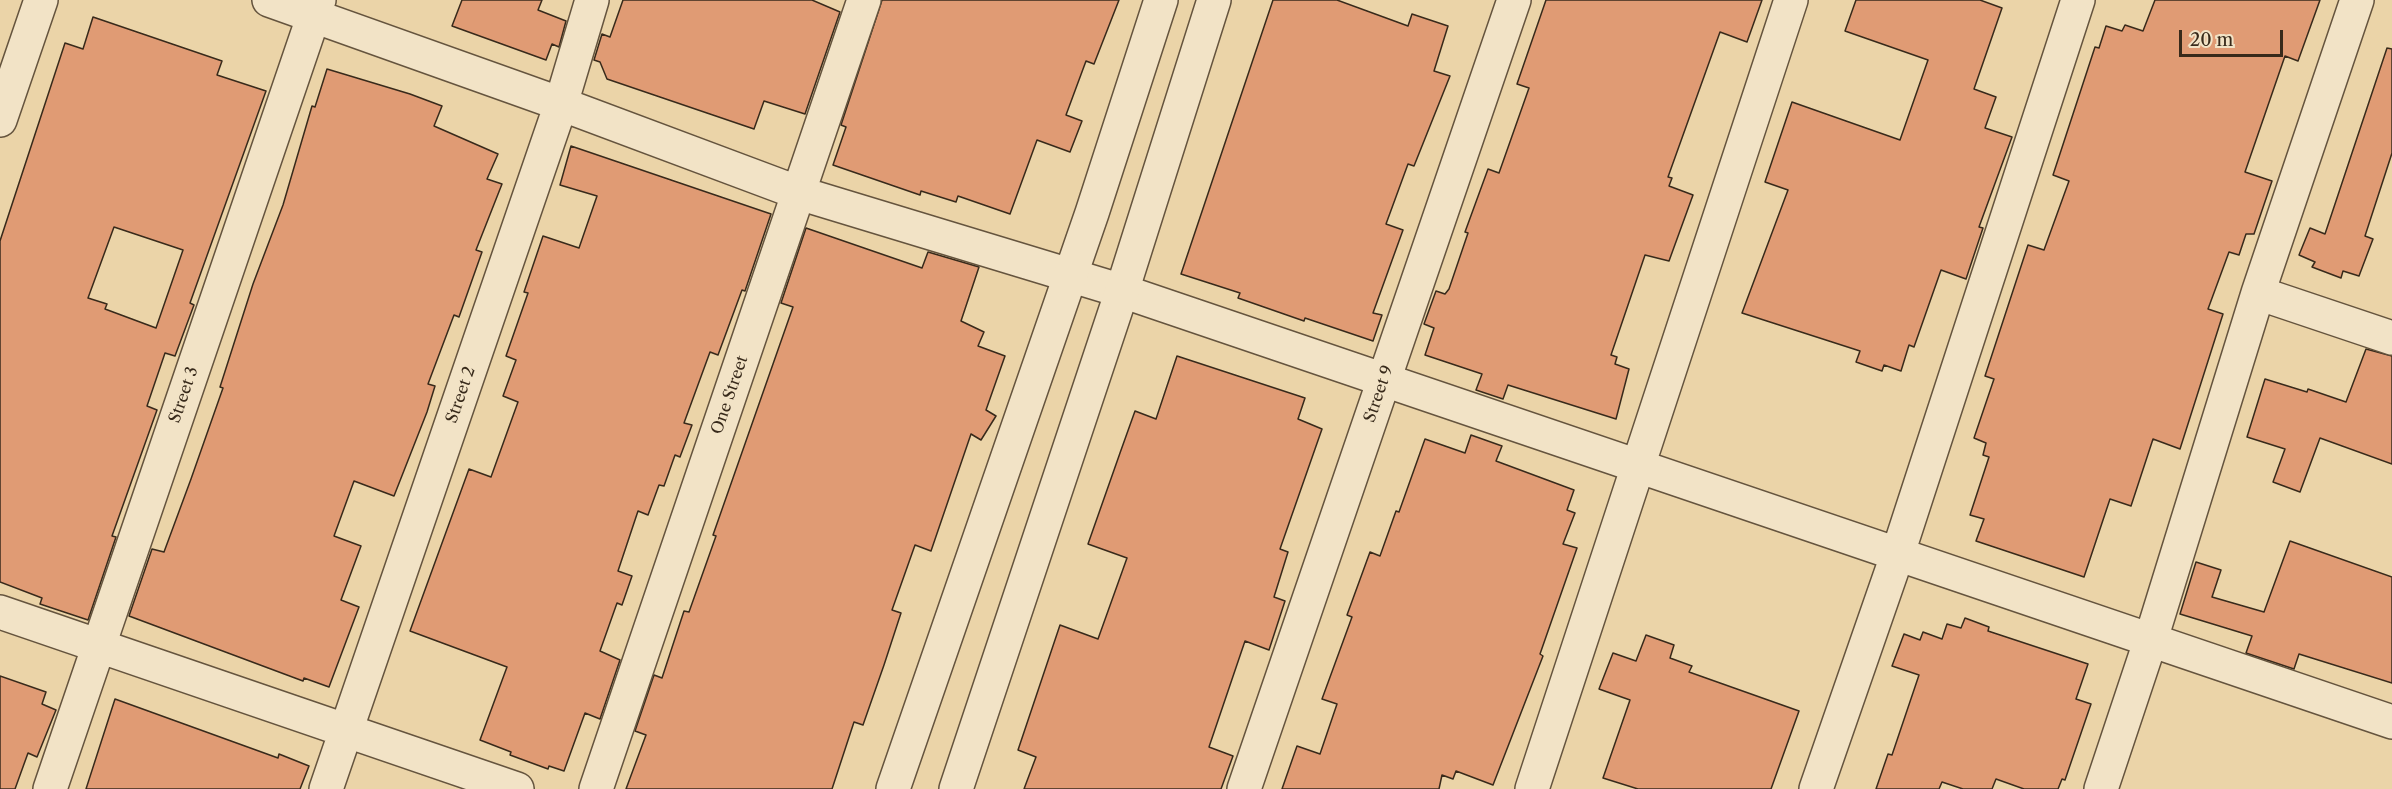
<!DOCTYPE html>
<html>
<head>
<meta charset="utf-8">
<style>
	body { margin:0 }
	#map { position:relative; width:2392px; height:789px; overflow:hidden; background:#ebd4a8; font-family:"Libre Caslon Text",serif }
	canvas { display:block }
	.scale { position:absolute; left:2179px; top:30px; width:104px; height:27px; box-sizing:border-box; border:3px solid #382a1b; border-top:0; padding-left:8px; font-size:18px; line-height:21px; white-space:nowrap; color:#382a1b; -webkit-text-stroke:4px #f2e3c6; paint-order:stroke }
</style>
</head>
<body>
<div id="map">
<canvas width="2392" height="789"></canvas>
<div class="scale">20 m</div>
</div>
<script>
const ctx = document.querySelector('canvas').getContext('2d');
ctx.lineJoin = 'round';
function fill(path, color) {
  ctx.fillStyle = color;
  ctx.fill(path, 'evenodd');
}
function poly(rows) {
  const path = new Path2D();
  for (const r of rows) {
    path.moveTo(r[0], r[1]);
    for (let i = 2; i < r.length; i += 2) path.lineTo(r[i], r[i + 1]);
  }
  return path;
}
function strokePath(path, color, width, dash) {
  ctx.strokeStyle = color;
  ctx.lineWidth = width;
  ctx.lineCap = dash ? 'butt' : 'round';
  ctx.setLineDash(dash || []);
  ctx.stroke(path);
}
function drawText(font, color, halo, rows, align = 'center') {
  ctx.font = font + ' "Libre Caslon Text",serif';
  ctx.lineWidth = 5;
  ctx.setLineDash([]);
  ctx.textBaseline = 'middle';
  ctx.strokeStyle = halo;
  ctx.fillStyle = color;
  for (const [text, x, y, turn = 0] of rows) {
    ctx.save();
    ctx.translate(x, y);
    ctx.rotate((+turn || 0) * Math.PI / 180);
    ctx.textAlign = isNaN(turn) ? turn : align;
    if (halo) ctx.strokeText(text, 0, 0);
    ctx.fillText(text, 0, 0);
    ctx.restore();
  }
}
const building = poly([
	[462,0,542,0,538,10,566,21,559,47,552,44,546,60,452,26,462,0],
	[623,0,812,0,840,12,805,114,764,101,754,129,607,79,600,62,594,60,602,34,610,37,623,0],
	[882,0,1119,0,1094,64,1086,61,1066,115,1082,121,1070,152,1037,140,1010,214,958,196,956,202,921,191,920,195,833,165,846,127,841,125,882,0],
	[1273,0,1337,0,1408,26,1412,14,1448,26,1434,71,1450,76,1414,166,1408,164,1386,224,1403,230,1373,313,1382,315,1373,341,1305,318,1304,321,1238,298,1240,293,1181,274,1273,0],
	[1546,0,1762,0,1747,42,1720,32,1668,177,1672,178,1669,186,1693,195,1669,261,1645,255,1611,355,1617,357,1615,364,1629,369,1616,419,1508,385,1503,399,1476,390,1482,374,1425,355,1434,328,1424,324,1436,291,1445,294,1449,289,1468,233,1465,232,1488,169,1499,173,1529,88,1517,84,1546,0],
	[1856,0,1980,0,2002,8,1974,89,1996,97,1985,128,2012,137,1979,227,1983,228,1966,279,1941,270,1914,347,1909,345,1901,371,1884,365,1882,371,1856,362,1860,351,1742,313,1788,190,1765,182,1792,102,1900,140,1928,60,1845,31,1856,0],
	[2155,0,2320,0,2298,61,2285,56,2245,172,2272,181,2254,234,2246,234,2239,255,2229,252,2208,309,2223,314,2180,449,2153,439,2131,506,2110,499,2084,577,1976,541,1984,519,1970,515,1989,457,1983,455,1986,443,1974,438,1994,379,1985,376,2028,245,2044,250,2069,181,2053,175,2095,47,2099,48,2106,26,2122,31,2125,25,2143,31,2155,0],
	[93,17,222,61,217,75,266,91,190,303,194,305,175,356,165,353,147,406,157,410,112,536,116,537,88,620,40,604,42,598,0,582,0,241,65,43,83,49,93,17],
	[114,227,183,250,156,328,105,309,107,304,88,298,114,227],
	[2387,48,2392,49,2392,153,2365,236,2373,239,2359,276,2343,271,2341,278,2312,267,2315,262,2299,255,2310,228,2325,234,2387,48],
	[327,69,410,94,442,106,434,126,498,154,487,179,502,184,476,250,482,252,459,317,454,315,428,384,435,386,427,412,394,496,354,481,334,536,361,546,341,600,359,607,329,687,304,678,303,681,129,616,152,549,164,552,191,479,223,388,220,387,253,284,283,205,312,106,315,107,327,69],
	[571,146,771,214,745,291,742,290,718,355,710,352,684,423,692,425,680,457,675,455,664,486,659,485,648,515,638,511,618,571,632,576,622,605,617,603,600,651,620,660,600,719,585,713,564,771,549,766,548,769,510,755,511,752,480,740,507,667,410,631,469,469,491,477,518,402,503,396,516,360,506,356,528,293,524,292,543,236,579,248,597,196,560,185,571,146],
	[806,228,922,268,928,252,979,267,961,321,984,332,978,346,1005,356,986,410,996,416,981,440,971,434,931,551,915,545,892,610,901,613,884,665,863,725,854,722,832,789,626,789,646,735,635,731,654,675,662,678,684,611,689,612,716,536,713,535,793,307,781,303,806,228],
	[2366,349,2392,356,2392,464,2320,438,2300,492,2273,482,2285,449,2247,437,2265,379,2307,392,2308,389,2346,402,2366,349],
	[1177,356,1305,398,1298,419,1322,429,1280,549,1288,552,1274,597,1285,601,1269,650,1245,641,1209,747,1233,756,1221,789,1024,789,1036,757,1018,750,1060,625,1098,639,1127,558,1088,544,1120,453,1135,411,1156,419,1177,356],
	[1471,435,1502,446,1496,461,1574,490,1567,510,1575,513,1563,544,1577,548,1540,654,1543,656,1493,785,1456,771,1453,779,1442,775,1439,789,1282,789,1297,746,1320,754,1337,704,1322,699,1352,617,1347,615,1370,552,1380,556,1396,511,1399,512,1425,439,1465,453,1471,435],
	[2290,541,2392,577,2392,683,2299,654,2294,669,2246,653,2252,636,2180,614,2196,562,2221,570,2212,597,2264,612,2290,541],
	[1965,618,1989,627,1988,631,2088,664,2076,699,2091,704,2065,780,2062,779,2058,789,2024,789,1996,779,1992,789,1963,789,1942,782,1939,789,1876,789,1888,754,1892,755,1919,675,1892,666,1904,634,1920,640,1923,632,1942,639,1947,624,1961,628,1965,618],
	[1646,635,1674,645,1670,658,1692,666,1689,672,1799,711,1771,789,1638,789,1603,778,1630,700,1599,689,1613,653,1636,661,1646,635],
	[0,676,46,692,42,704,56,710,37,757,28,753,15,789,0,789,0,676],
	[115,699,278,758,279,754,309,766,300,789,86,789,115,699]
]);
fill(building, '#e09b74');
strokePath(building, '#382a1b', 1.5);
const minor = poly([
	[269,0,561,104,799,193,1122,291,2392,722],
	[0,120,41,0],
	[2258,293,2392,338],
	[0,612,517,789],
	[50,789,319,0],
	[326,789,561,104,592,0],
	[596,789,864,0],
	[1244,789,1514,0],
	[1532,789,1791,0],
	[1816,789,1898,553,2078,0],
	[2101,789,2151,639,2258,293,2357,0]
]);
const tertiary = poly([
	[893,789,1092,213,1161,0],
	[956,789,1122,291,1214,0]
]);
strokePath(minor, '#65543e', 36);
strokePath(tertiary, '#65543e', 36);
strokePath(minor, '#f2e3c6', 33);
strokePath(tertiary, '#f2e3c6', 33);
drawText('16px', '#382a1b', '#f2e3c6', [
	["Street 9",1379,394,-71],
	["Street 3",184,395,-71],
	["Street 2",461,395,-71],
	["One Street",730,395,-71]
]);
</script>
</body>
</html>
